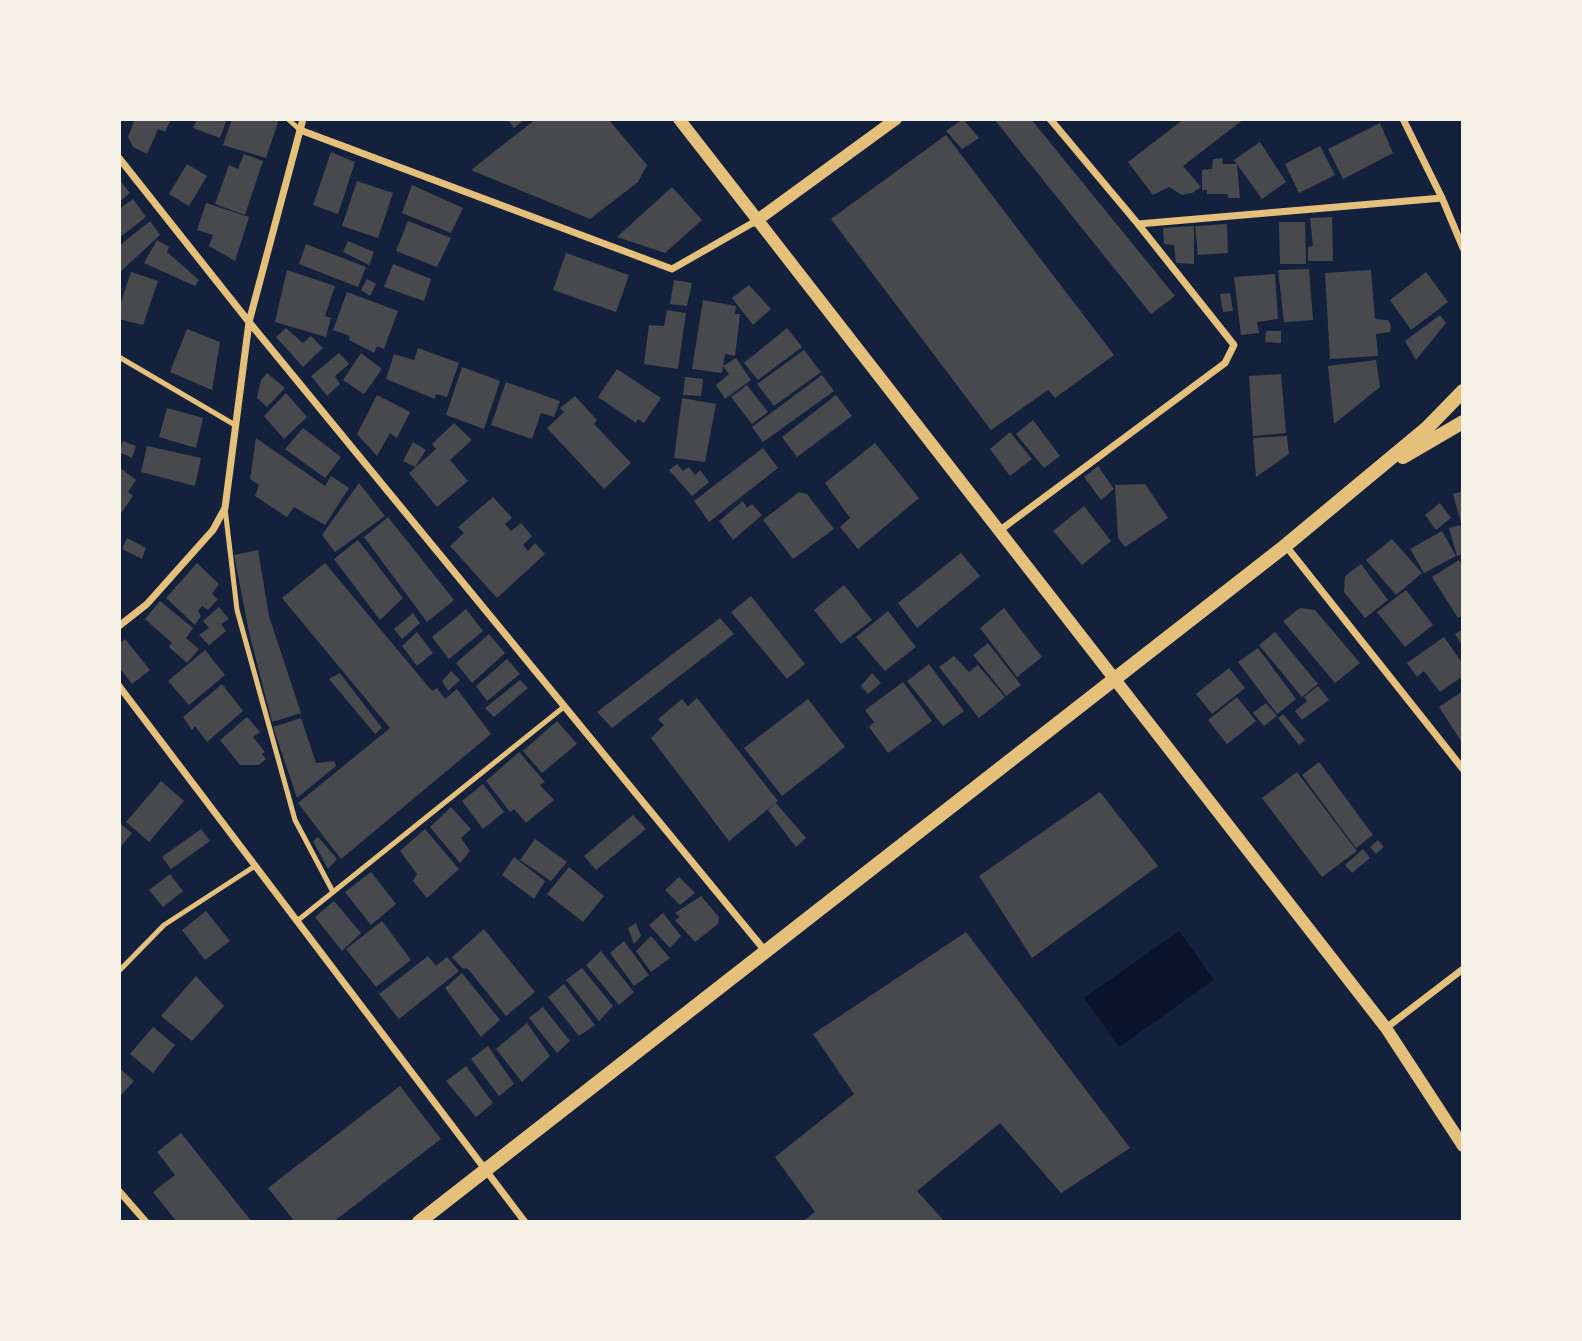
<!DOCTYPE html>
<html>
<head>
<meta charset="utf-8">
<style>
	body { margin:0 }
	#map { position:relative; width:1582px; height:1341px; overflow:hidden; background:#14213d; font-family:"IBM Plex Sans",sans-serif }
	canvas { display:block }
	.frame { position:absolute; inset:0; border:121px solid #f6f1e7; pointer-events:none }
</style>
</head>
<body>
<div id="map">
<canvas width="1582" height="1341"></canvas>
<div class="frame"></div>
</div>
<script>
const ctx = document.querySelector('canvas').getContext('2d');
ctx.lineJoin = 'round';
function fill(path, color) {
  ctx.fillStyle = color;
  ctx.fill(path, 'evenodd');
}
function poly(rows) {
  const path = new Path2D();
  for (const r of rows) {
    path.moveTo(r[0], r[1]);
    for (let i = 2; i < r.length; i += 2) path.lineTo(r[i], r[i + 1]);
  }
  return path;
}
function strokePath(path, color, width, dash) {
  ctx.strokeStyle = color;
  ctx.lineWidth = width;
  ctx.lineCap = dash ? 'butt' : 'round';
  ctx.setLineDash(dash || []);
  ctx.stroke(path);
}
fill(poly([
	[1179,931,1214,980,1119,1047,1084,998]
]), '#0b132b');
fill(poly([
	[135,119,171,119,165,132,158,129,147,154,133,147,128,137],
	[197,119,227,119,220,138,193,128],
	[232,119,279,119,266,158,223,145],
	[507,119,525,119,514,128],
	[536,119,608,119,647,165,638,182,590,219,471,170],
	[963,119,979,138,962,149,946,131],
	[994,119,1031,119,1175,296,1151,314],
	[1184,119,1244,119,1183,166,1201,187,1192,193,1182,195,1169,187,1153,195,1128,162],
	[1380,123,1393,153,1343,179,1328,149],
	[946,135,1114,355,1055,398,1048,390,991,430,831,219],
	[1260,142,1286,182,1262,199,1234,160],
	[1320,146,1335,175,1299,193,1285,164],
	[331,152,355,162,338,214,313,205],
	[244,154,263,161,245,215,215,204,229,165,238,169],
	[1222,158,1223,164,1237,164,1240,198,1228,198,1228,194,1207,194,1207,190,1202,190,1202,170,1212,169,1213,159],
	[187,164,207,176,189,206,169,194],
	[119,179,130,193,119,202],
	[357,181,393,193,378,238,342,226],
	[412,185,463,208,451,233,402,213],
	[672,187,702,220,665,253,617,237],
	[133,199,146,217,119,238,119,209],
	[206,203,249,217,235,261,209,246,213,235,197,230],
	[1332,217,1333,261,1308,261,1308,247,1313,246,1310,218],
	[150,221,160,235,119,273,119,246],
	[408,221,451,238,437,267,396,251],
	[1279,222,1305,222,1306,264,1280,264],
	[1227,224,1228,253,1198,255,1195,226],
	[1194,226,1194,264,1176,263,1174,245,1164,244,1163,228],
	[157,240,169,247,167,252,199,280,195,286,144,263],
	[348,241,374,252,369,265,343,252],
	[306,244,366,267,358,287,299,264],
	[566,253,629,275,616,312,553,290],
	[393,264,431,279,424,301,384,287],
	[1309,269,1313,320,1284,322,1278,270],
	[287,270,335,286,325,316,331,318,326,337,275,322],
	[1371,270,1375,319,1388,320,1391,326,1390,332,1376,334,1378,356,1330,359,1325,273],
	[131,272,158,281,143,325,119,319,119,308],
	[1426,272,1448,302,1411,330,1390,300],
	[1275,274,1278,319,1257,322,1259,333,1241,335,1234,277],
	[367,279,376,284,370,296,361,290],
	[674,280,692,283,687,306,670,304],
	[749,285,771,309,753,325,732,298],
	[347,292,398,311,384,349,377,346,374,353,349,340,350,336,333,330],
	[1230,293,1233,311,1223,312,1220,294],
	[703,300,736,306,735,314,740,314,735,356,725,354,722,373,692,369],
	[667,310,686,313,678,369,644,364,649,325,664,326],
	[1440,315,1446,323,1416,360,1405,341],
	[286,328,303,343,311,336,323,348,303,367,276,337],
	[787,328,802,347,758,380,744,363],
	[187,329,220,342,212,390,170,372],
	[1266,331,1281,331,1281,343,1265,342],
	[418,348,459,363,447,397,436,394,435,399,386,379,394,354,414,360],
	[804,350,821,372,774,406,757,384],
	[339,353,349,364,335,376,340,384,327,396,311,376],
	[361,353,382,369,364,394,343,380],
	[736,358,751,380,725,399,716,385,729,374,723,366],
	[1376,360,1380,387,1334,424,1328,366],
	[462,367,500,381,484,429,446,415],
	[617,369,661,398,644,423,638,419,636,423,598,397],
	[267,373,285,388,267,407,257,398,261,380],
	[1281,374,1286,433,1253,436,1249,376],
	[822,375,834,391,763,442,752,427],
	[685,377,703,379,701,396,683,395],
	[506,382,560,401,554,417,541,413,532,439,491,425],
	[747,385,768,412,752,424,731,397],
	[286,393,307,417,284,439,264,416],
	[377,395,410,412,397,438,390,433,377,456,357,434],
	[836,395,852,416,797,457,782,437],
	[575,396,597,420,594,424,631,463,604,489,547,428,564,412,560,408],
	[682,398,716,404,705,462,674,458],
	[167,408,203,418,196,448,159,437],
	[1033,420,1060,456,1044,468,1016,434],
	[454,423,472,440,450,460,468,481,437,507,409,473,436,449,432,444],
	[303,428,341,457,325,478,285,449],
	[1010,432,1032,459,1010,476,990,449],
	[1287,436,1289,454,1256,477,1253,438],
	[256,438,325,486,331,476,349,488,325,525,294,507,287,517,255,496,259,485,250,479],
	[123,441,136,446,132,458,119,452],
	[413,442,426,450,415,467,403,461],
	[875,443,919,498,858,549,840,527,850,518,825,483],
	[147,446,201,458,195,486,141,472],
	[763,448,778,468,709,522,694,501],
	[677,464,683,471,689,467,695,475,700,470,709,482,692,496,669,470],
	[1098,466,1114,489,1101,500,1084,477],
	[119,467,136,480,128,492,133,496,119,516],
	[359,483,385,516,335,552,322,535],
	[1145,484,1168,518,1125,547,1118,538,1115,485],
	[1463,491,1463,526,1462,526,1453,494],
	[799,492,807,494,834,529,793,559,763,520],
	[493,497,512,518,505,524,511,531,521,523,532,536,523,545,528,551,535,543,545,554,497,598,450,546,464,533,458,527],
	[743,501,747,508,752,504,762,515,733,540,719,521],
	[1440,503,1451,518,1436,530,1425,515],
	[1084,506,1111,541,1082,565,1053,531],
	[388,517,454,600,427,622,364,537],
	[1460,525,1463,534,1463,554,1457,556,1449,528],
	[1442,531,1456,556,1424,573,1410,549],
	[127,538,146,548,142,559,122,549],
	[1392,539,1422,573,1396,595,1366,560],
	[358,540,403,598,380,620,334,559],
	[258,550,269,616,301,713,272,722,249,632,234,555],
	[961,553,980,576,917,628,898,603],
	[1459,560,1463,567,1463,615,1458,618,1432,577],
	[197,563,219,584,212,594,218,599,208,610,202,606,198,611,201,616,195,625,166,598],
	[325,563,432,691,437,688,445,699,457,689,491,734,341,859,298,803,390,728,282,598],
	[1361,564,1388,600,1365,618,1344,592,1345,576],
	[844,585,872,620,841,644,814,610],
	[1406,590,1433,625,1405,647,1377,612],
	[751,596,805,664,787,679,731,612],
	[160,601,193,628,186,638,199,649,187,663,169,647,172,643,145,619],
	[219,607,229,619,221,624,226,631,209,645,199,635,209,628,203,621],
	[1004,608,1042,657,1017,677,980,628],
	[1300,608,1315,610,1360,663,1335,683,1283,621],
	[466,609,483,631,449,659,432,637],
	[888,611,916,647,885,671,856,637],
	[413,613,420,623,402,639,394,629],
	[720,618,734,634,612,728,597,712],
	[1463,629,1463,647,1455,634],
	[417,632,433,653,417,666,402,646],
	[1275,632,1318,684,1302,697,1259,645],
	[489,634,505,653,472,683,456,663],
	[1444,637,1463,664,1463,676,1440,692,1424,671,1417,677,1407,663],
	[125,639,150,670,132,684,119,667,119,644],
	[988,643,1021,685,1006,696,973,655],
	[1258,648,1296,699,1277,714,1238,662],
	[205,650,225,675,189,705,168,681],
	[954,656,969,672,978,665,1005,697,979,718,939,667],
	[507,659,520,674,487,701,476,686],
	[929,664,964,711,943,726,907,681],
	[1229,668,1245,688,1212,714,1196,694],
	[451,671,460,680,448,691,442,681],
	[340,673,382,728,375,734,329,679],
	[872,673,881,683,868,694,861,686],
	[520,680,528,688,494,717,485,708],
	[903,682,932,721,888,753,869,727,874,722,865,710],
	[222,684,243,711,207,742,195,726,192,730,183,717],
	[1318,686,1329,700,1302,720,1295,711,1307,701,1304,697],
	[1463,691,1463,744,1439,707],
	[1237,697,1256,721,1227,744,1208,720],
	[697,698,778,801,729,841,651,738,664,725,658,719,682,699,688,706],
	[808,699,845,747,782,796,744,748],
	[1266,703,1277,716,1264,726,1253,713],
	[1283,714,1305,740,1299,745,1278,718],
	[247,717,260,732,253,737,265,752,262,754,266,759,259,765,240,765,220,740],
	[301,718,316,763,334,761,336,766,297,798,273,727],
	[557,721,577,744,542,773,523,751],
	[519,752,545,782,540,785,554,800,526,823,514,809,510,812,486,781],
	[1319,762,1373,835,1356,848,1302,775],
	[1297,772,1357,851,1322,877,1262,798],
	[161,781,184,801,149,842,126,822],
	[483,784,504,812,483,829,462,801],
	[1100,792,1158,866,1032,958,979,876],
	[776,803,806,838,796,847,768,810],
	[451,807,471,829,461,838,470,851,460,863,430,827],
	[633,815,646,829,596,870,584,856],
	[119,823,132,833,119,849],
	[201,829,210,841,171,869,162,857],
	[425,829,459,869,427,898,413,881,417,874,400,851],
	[318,837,337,859,328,869,313,841],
	[535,839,567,862,551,881,520,860],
	[1378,840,1384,847,1376,854,1370,847],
	[1363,849,1370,858,1352,873,1345,865],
	[514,857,545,881,534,899,502,875],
	[569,867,604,896,583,922,547,894],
	[371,872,396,904,371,925,345,892],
	[170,874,183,891,163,907,149,890],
	[679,877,695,893,680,905,665,890],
	[701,896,719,917,718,924,695,942,675,920,680,917,675,913],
	[334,901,361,933,342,951,315,917],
	[206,911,230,941,205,960,182,930],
	[663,913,681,936,670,948,649,925],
	[382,921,411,960,376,987,346,949],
	[636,923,641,936,634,944,628,928],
	[484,929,535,992,506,1016,468,969,462,968,452,957],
	[966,932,1130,1148,1061,1193,1000,1123,917,1191,945,1222,802,1222,815,1212,775,1157,854,1094,813,1034],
	[651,936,670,958,651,972,636,951],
	[624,941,649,975,634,986,610,953],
	[601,951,634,992,619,1005,586,965],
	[428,956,436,966,447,957,459,971,399,1019,379,994],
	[582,968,613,1006,599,1021,566,980],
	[462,973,500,1020,481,1037,445,988],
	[196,976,224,1006,192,1041,161,1016],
	[564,984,595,1025,579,1036,548,997],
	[543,1007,570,1041,557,1053,529,1018],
	[527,1023,550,1056,522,1082,496,1049],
	[153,1027,175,1045,153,1073,130,1054],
	[488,1046,514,1084,499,1096,471,1059],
	[466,1066,493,1103,476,1117,446,1081],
	[119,1068,134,1081,119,1097],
	[400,1086,441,1139,333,1222,295,1222,268,1188],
	[181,1133,252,1222,177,1222,153,1192,175,1175,157,1152]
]), '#48494c');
strokePath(poly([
	[288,119,300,130],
	[119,357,235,425],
	[225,508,237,610,295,820,333,892],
	[297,921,565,706],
	[119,971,164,925,255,866]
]), '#e5c07b', 5);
strokePath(poly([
	[1403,119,1442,198,1463,248],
	[300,130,672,269,756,221],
	[119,158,249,322,766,952],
	[1138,224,1442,198],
	[999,531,1225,363,1234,345,1138,224,1050,119],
	[1286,546,1463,769],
	[119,626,147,604,213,530,225,508,249,322,303,119],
	[119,686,525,1222],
	[1386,1028,1463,969],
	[119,1191,146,1222]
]), '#e5c07b', 7);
strokePath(poly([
	[679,119,1386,1028,1463,1146],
	[756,221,896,119]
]), '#e5c07b', 12);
strokePath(poly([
	[1403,457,1463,422],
	[419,1222,1285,546,1427,428,1463,391]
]), '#e5c07b', 14);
</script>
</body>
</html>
